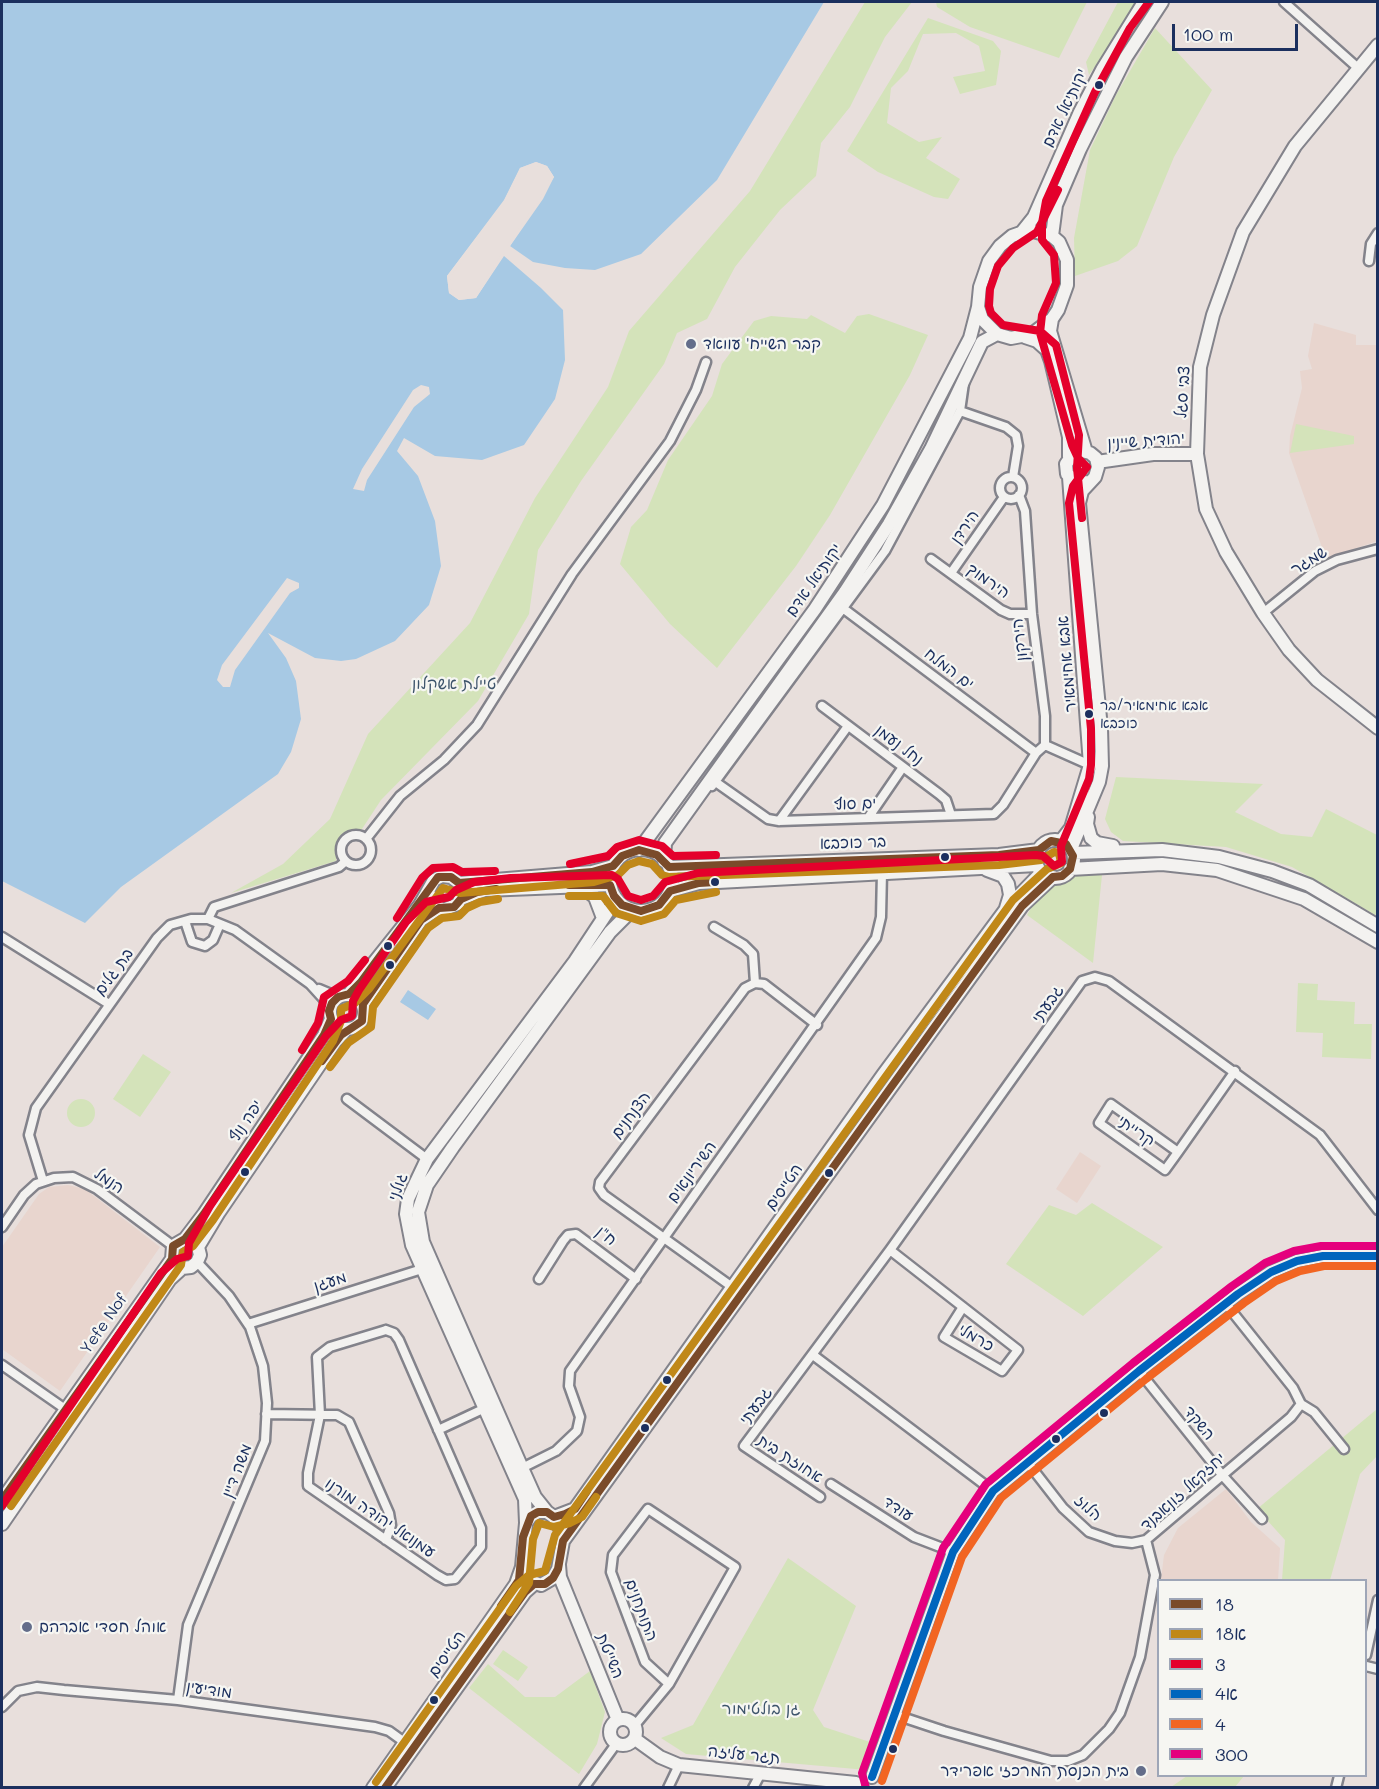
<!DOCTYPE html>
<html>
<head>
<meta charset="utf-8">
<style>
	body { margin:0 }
	#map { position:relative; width:1379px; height:1789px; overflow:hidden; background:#e8dfdc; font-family:Mali,"Playpen Sans Hebrew",sans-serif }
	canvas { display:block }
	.frame { position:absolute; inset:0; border:3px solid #1b2f5e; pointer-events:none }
	.legend { position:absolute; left:1157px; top:1579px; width:210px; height:198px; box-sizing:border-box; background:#f6f6f2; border:2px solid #9ea6b7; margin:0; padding:8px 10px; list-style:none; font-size:18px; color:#1b2f5e }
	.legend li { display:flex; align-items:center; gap:12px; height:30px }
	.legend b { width:30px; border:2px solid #9ea6b7 }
	.scale { position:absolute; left:1172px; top:24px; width:126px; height:27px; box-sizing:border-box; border:3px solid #1b2f5e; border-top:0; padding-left:8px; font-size:18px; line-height:21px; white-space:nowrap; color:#1b2f5e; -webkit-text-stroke:4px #f6f6f2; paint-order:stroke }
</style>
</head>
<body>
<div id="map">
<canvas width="1379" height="1789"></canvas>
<div class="frame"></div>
<ul class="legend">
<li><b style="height:8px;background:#7a4b2a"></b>18</li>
<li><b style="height:8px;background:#c08818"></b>18א</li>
<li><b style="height:8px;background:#e4002b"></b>3</li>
<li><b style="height:8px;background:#0065bd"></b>4א</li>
<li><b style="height:8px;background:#f26522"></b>4</li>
<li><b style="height:8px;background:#e5007d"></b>300</li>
</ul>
<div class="scale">100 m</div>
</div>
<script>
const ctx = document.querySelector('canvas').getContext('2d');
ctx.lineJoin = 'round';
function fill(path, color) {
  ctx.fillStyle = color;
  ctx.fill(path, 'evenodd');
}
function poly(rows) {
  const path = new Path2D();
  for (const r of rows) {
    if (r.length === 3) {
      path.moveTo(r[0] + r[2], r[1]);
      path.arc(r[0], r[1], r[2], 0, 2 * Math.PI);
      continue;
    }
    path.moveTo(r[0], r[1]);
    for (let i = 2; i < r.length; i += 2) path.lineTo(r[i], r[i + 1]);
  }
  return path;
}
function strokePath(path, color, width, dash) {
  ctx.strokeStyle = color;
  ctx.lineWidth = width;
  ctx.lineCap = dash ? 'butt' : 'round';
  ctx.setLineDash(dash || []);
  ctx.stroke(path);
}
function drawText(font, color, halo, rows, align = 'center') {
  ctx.font = font + ' Mali,"Playpen Sans Hebrew",sans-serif';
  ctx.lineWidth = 4.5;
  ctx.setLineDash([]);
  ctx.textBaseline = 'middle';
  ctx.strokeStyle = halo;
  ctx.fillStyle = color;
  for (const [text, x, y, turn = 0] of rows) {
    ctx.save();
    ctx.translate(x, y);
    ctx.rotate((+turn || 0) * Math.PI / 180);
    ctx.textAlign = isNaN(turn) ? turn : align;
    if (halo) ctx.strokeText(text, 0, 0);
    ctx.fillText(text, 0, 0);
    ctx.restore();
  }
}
fill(poly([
	[1314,323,1356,335,1356,345,1377,345,1377,541,1326,559,1289,453,1290,436,1302,388,1300,371,1312,369,1308,356],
	[1080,1152,1101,1166,1077,1203,1056,1189],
	[68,1185,85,1189,160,1247,60,1391,2,1349,2,1247,39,1194,49,1187],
	[1226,1489,1251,1522,1280,1548,1278,1580,1161,1580,1164,1555,1178,1528]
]), '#e8d5ce');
fill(poly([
	[865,2,912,2,885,37,850,107,821,143,816,176,780,210,735,267,707,319,677,333,664,364,581,481,538,550,529,614,478,701,381,800,360,832,342,837,337,847,336,861,231,893,283,864,330,819,368,734,470,623,535,498,608,387,629,331,750,191],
	[936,2,1087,2,1059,58,970,27,937,7],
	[1118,2,1139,2,1089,75,1086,62],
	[928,18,993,41,1001,51,996,85,960,94,953,77,985,71,979,46,956,33,923,34,908,71,891,88,887,123,919,142,942,137,926,158,960,179,948,199,934,197,878,172,847,151],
	[1155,28,1212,90,1174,157,1137,246,1118,261,1075,276,1074,238,1090,150,1116,95],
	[869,314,928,335,910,375,830,515,796,566,717,668,670,624,620,564,631,527,647,510,668,460,712,396,722,364,754,321,771,316,807,319,811,315,845,333,857,316],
	[1296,424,1354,436,1354,444,1290,453],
	[1116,777,1263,784,1235,812,1281,834,1312,837,1326,809,1377,835,1377,916,1292,867,1226,847,1123,841,1111,832,1105,819],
	[1080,875,1102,875,1093,963,1027,915,1037,897,1055,883],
	[1298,983,1318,984,1317,1000,1355,1002,1354,1024,1372,1024,1371,1059,1322,1057,1323,1033,1296,1032],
	[143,1054,171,1072,140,1117,113,1099],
	[81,1113,14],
	[1092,1203,1163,1247,1083,1316,1006,1264,1049,1205,1076,1215],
	[1377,1409,1377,1456,1360,1474,1330,1580,1282,1580,1285,1540,1257,1509],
	[788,1558,856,1606,813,1710,824,1727,876,1744,867,1770,686,1754,661,1738,693,1725],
	[503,1650,528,1667,518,1681,493,1664],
	[488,1664,525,1697,555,1697,590,1671,605,1712,597,1744,579,1774,469,1688],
	[1187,1776,1244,1776,1235,1787,1171,1787]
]), '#d4e3ba');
fill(poly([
	[2,2,824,2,717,180,641,254,595,270,565,268,533,262,510,246,554,177,547,166,536,162,520,168,504,200,447,276,449,293,459,300,476,298,504,256,541,288,563,310,565,360,555,399,524,445,482,460,435,456,404,438,397,451,418,476,435,521,441,566,429,605,395,641,356,659,341,661,315,658,268,633,286,658,296,681,301,719,291,752,278,774,121,887,85,923,2,881],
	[408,990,436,1009,428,1020,400,1002]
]), '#a7c9e4');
fill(poly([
	[536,162,547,166,554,177,543,199,508,249,507,245,540,198,550,177,545,168,536,166,522,171,506,202,450,277,452,292,459,297,475,295,501,254,505,253,476,298,459,300,449,293,447,276,504,201,520,168],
	[421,385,429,387,430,394,414,407,367,480,364,491,353,489,362,469,413,390],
	[287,578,299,583,299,588,290,593,235,670,230,687,223,687,217,680,222,665]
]), '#e8dfdc');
const street = poly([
	[1284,2,1358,68],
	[1369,261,1371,244,1378,233],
	[960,411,1006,427,1016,435,1018,446,1013,477],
	[1011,488,11],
	[931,559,1001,610,1010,614,1032,614],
	[951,573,1004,497],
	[844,609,1036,753],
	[1263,613,1315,571,1337,560,1378,549],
	[822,706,939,794,946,800,951,815],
	[1045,745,1090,765],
	[717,783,768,819,779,821,994,814,1003,805,1036,753,1045,745,1045,716,1032,614,1025,511,1019,495],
	[712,786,885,551,960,411,964,383],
	[868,818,903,767],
	[779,821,848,726],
	[356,850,15],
	[366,839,400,796,444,760,477,725,572,574,670,441,696,390,706,362],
	[208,919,214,907,339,867,346,861],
	[185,921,192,942,205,946,213,940,220,924],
	[714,927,744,945,753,954,755,983],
	[2,937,109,1004],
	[319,989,338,997],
	[347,1099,427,1159],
	[1178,1152,1111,1104,1099,1123,1165,1170,1178,1152,1235,1071],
	[43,1181,29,1135,36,1108,157,938,170,925,191,919,208,919,235,930,310,984,330,1006],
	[2,1227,24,1195,36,1184,54,1178,73,1177,97,1189,173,1246],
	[890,1250,1018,1350,1002,1371,944,1337,963,1307],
	[539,1279,563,1241,568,1235,576,1234,636,1279],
	[735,1289,604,1195,599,1188,600,1182,745,988,755,983,764,984,817,1025],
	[248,1324,422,1269],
	[386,1330,394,1333,399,1340,481,1528,481,1547,455,1579,446,1580,437,1575,308,1486,308,1473,320,1415,317,1357,330,1347,386,1330],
	[813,1355,993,1491],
	[2,1365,68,1411],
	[1139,1371,1223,1476,1262,1519],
	[1301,1404,1314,1412,1344,1449],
	[266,1414,337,1415,349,1422,389,1513,391,1525,386,1540],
	[438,1430,483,1409],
	[1028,1463,1063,1508,1089,1532,1115,1541,1132,1543,1146,1540],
	[522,1468,556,1451,577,1431,580,1417,569,1386,570,1371,876,938,881,917,882,872],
	[831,1484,914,1537,953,1552],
	[820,1497,744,1446,890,1250,1082,981,1095,977,1109,981,1320,1135,1378,1210],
	[1366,1655,1378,1600],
	[1366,1666,1378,1669],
	[178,1700,188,1625,265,1441,267,1403,263,1366,250,1327,229,1296,197,1262],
	[2,1707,18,1691,37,1687,64,1690,178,1700,375,1727,389,1731,407,1744],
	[896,1715,944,1731,1051,1761,1068,1761,1083,1755,1109,1729,1120,1713,1140,1657,1155,1575,1146,1540,1291,1417,1301,1404,1293,1388,1226,1304],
	[635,1725,669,1684,735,1567,648,1509,613,1555,611,1572,645,1662,669,1684],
	[584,1788,616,1744],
	[668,1788,679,1765],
	[753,1788,761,1773],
	[1336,1788,1339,1776]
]);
const secondary = poly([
	[1378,45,1295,146,1243,232,1213,315,1200,367,1197,454,1206,509,1226,552,1263,613,1289,650,1317,680,1378,728],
	[1029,230,1052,236,1059,242,1067,260,1067,285,1058,310,1052,319,1032,334,1011,338,997,334,982,319,978,307,980,287,989,261,1000,246,1012,236,1029,230],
	[1022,232,1034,217,1080,112,1102,70,1144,2],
	[1052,236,1056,205,1080,149,1126,57,1162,2],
	[1052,319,1050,331,1086,452],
	[1025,337,1037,341,1047,350,1051,361,1069,437,1069,457],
	[1097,462,1153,454,1197,454],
	[1088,817,1087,824,1091,838,1097,843,1113,846],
	[1055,859,19],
	[1061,841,1071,828,1090,765,1069,477],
	[1071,849,1099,782,1102,766,1101,728,1079,503,1082,491,1095,477,1098,467,1096,458,1090,453,1081,451,1073,454,1066,464,1067,474,1078,483,1089,482],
	[641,880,31],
	[639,850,815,609,883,505,970,338,978,307],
	[1073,853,1162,850,1219,857,1272,871,1309,885,1378,926],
	[664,861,665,843,845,592,889,524,931,449,982,342,997,334],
	[669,867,999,855,1039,850],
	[1070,869,1162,864,1217,870,1304,899,1378,942],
	[987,870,1003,876,1008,884,1010,895,1006,908],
	[459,883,592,872,613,866],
	[576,888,586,890,595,897,603,918],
	[670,891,699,883,1037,865],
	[461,899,485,890,610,885],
	[349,994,420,905,434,880,442,876,451,877,459,883,462,894,458,904,443,910,432,903,428,891],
	[347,1012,17],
	[363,1004,421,920,439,908],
	[198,1247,219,1212,335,1042,347,1029],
	[182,1268,172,1259,173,1246,185,1239,204,1214,324,1035,331,1019],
	[2,1500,172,1259],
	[538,1512,547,1512,554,1517,563,1534,563,1541,558,1569,553,1578,541,1585,528,1580,522,1567,526,1523,531,1516,538,1512],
	[547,1512,535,1497,522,1468,423,1242,418,1212,427,1185,453,1147,610,932,632,910],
	[554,1517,575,1509,883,1075,1006,909,1042,872],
	[526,1523,525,1499,412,1245,406,1214,408,1199,427,1159,575,961,616,899],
	[2,1524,170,1279,182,1268,191,1267,197,1262,200,1255,198,1247,185,1239],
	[563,1541,1022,906,1053,877],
	[559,1565,560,1577,618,1720],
	[623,1732,13],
	[635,1739,660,1757,679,1765,856,1783],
	[872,1777,953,1552,993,1491,1139,1371,1238,1294,1271,1272,1297,1261,1323,1256,1378,1256],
	[373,1788,516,1584,522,1567],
	[385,1788,525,1592,534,1584]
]);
strokePath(street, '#83838b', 13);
strokePath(secondary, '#83838b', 16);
strokePath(street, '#f3f2f0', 8);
strokePath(secondary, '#f3f2f0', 12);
strokePath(poly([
	[569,885,610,885,614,896,622,905,641,911,659,905,670,891,699,883,715,882],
	[322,1061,341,1035,362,1021,363,1004,421,920,439,908,454,907,461,899,477,892,496,889],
	[2,1500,172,1259,173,1246,185,1239,204,1214,324,1035,331,1019,329,1011,332,1003,338,997,349,994,361,982,438,877,451,877,459,883,592,872,613,866,622,856,639,850,657,855,669,867,999,855,1039,850,1051,841,1066,844,1073,856,1070,869,1062,876,1053,877,1022,906,563,1541,558,1569,553,1578,545,1584,534,1584,525,1592,385,1788],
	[501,1606,519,1580,523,1537,531,1516,538,1512,547,1512,554,1517,565,1514,575,1509,587,1491]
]), '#7a4b2a', 8);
strokePath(poly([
	[569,896,603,896,616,913,641,921,664,914,676,900,716,892],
	[330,1067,348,1043,371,1027,373,1007,428,928,442,918,459,916,467,908,480,902,498,899],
	[11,1506,181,1265,183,1252,193,1246,213,1220,333,1041,341,1021,341,1009,355,1003,369,989,443,888,460,893,594,882,618,875,628,865,639,861,652,864,662,875,669,877,999,865,1041,860,1054,852,1059,853,1061,863,1047,869,1013,900,555,1535,545,1571,529,1575,516,1586,376,1782],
	[510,1612,529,1583,533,1539,539,1523,554,1527,570,1523,582,1517,596,1497]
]), '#c08818', 8);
strokePath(poly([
	[1058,190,1037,232,1013,248,998,266,990,289,989,306,991,313,1003,325,1040,331,1056,345,1079,435,1077,468,1082,518],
	[570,864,608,856,617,847,639,840,662,846,673,856,716,855],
	[397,918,422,878,433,868,453,867,462,872,495,871],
	[302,1050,318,1023,324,997,348,981,365,960],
	[2,1506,161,1273,177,1259,188,1256,189,1243,210,1206,326,1036,341,1020,352,1016,353,1001,359,990,406,922,426,902,449,897,456,890,474,882,511,878,612,875,618,879,628,896,641,900,653,896,665,882,698,873,1036,855,1043,856,1054,866,1062,862,1061,846,1089,779,1091,765,1091,729,1069,503,1073,486,1087,467,1078,458,1072,445,1040,333,1042,315,1056,283,1054,255,1042,240,1042,223,1046,201,1095,92,1130,28,1149,2]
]), '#e4002b', 8);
strokePath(poly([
	[872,1777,953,1552,993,1491,1139,1371,1238,1294,1271,1272,1297,1261,1323,1256,1378,1256]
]), '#0065bd', 8);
strokePath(poly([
	[882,1781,962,1557,1001,1498,1146,1379,1244,1303,1276,1281,1300,1271,1324,1266,1378,1266]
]), '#f26522', 8);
strokePath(poly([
	[866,1788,862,1773,943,1548,986,1484,1133,1363,1232,1286,1265,1263,1294,1251,1321,1246,1378,1246]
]), '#e5007d', 8);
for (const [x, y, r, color] of [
	[1099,85,5,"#1b2f5e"],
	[691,344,6,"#636d8a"],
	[1089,714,5,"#1b2f5e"],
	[945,857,5,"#1b2f5e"],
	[715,882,5,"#1b2f5e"],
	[388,946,5,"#1b2f5e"],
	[390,965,5,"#1b2f5e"],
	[245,1172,5,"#1b2f5e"],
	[829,1173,5,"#1b2f5e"],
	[667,1380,5,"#1b2f5e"],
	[1104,1413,5,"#1b2f5e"],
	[645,1428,5,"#1b2f5e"],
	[1056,1439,5,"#1b2f5e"],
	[27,1627,6,"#636d8a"],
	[434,1700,5,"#1b2f5e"],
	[893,1749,5,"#1b2f5e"],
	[1141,1771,6,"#636d8a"]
]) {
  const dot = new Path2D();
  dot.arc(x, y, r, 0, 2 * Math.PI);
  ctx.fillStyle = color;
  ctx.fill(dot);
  strokePath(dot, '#f6f6f2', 2);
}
drawText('14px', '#1b2f5e', '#f6f6f2', [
	["אבא אחימאיר/בר",1100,706],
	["כוכבא",1100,724]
], 'left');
drawText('16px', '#1b2f5e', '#f6f6f2', [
	["יקותיאל אדם",1065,108,-65],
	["צבי סגל",1183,392,-86],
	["יהודית שיינין",1146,441,-4],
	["הירדן",965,527,-55],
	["שמגר",1309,561,-32],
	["יקותיאל אדם",814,580,-55],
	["הירמוך",988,581,35],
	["הירקון",1020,640,-97],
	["אבא אחימאיר",1067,664,-95],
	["ים המלח",949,669,37],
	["נחל נעמן",899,745,37],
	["ים סוף",855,804,-2],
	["בר כוכבא",853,843,-2],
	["בת גלים",114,972,-54],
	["גבעתי",1048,1004,-55],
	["הצנחנים",631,1115,-53],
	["יפה נוף",246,1121,-56],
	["קרייתי",1136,1131,35],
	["השיריונאים",692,1172,-54],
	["הנמל",109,1181,34],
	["גולני",398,1187,-71],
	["הטייסים",784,1187,-55],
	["ח\"ן",606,1236,38],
	["מעגן",330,1282,-18],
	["Yefe Nof",104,1324,-55],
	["כרמלי",976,1338,30],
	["גבעתי",756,1406,-53],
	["השקד",1199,1423,51],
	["אחוזת בית",790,1459,33],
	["משה דיין",237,1471,-69],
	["יחזקאל זונאבנד",1183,1492,-42],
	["הלוז",1088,1508,41],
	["עודד",898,1509,33],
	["עמנואל יהודה מורנו",380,1518,34],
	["התותחנים",641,1610,69],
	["הטייסים",447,1654,-55],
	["השייטת",610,1656,68],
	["מודיעין",209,1690,8],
	["תגר עליזה",744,1755,6]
]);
drawText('16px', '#1b2f5e', '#f6f6f2', [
	["קבר השייח' עוואד",703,344],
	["אוהל חסדי אברהם",39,1627],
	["בית הכנסת המרכזי אפרידר",1129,1771,"right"]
], 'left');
drawText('16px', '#3d546b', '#f6f6f2', [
	["טיילת אשקלון",454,684],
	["גן בולטימור",761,1709]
]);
</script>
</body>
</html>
